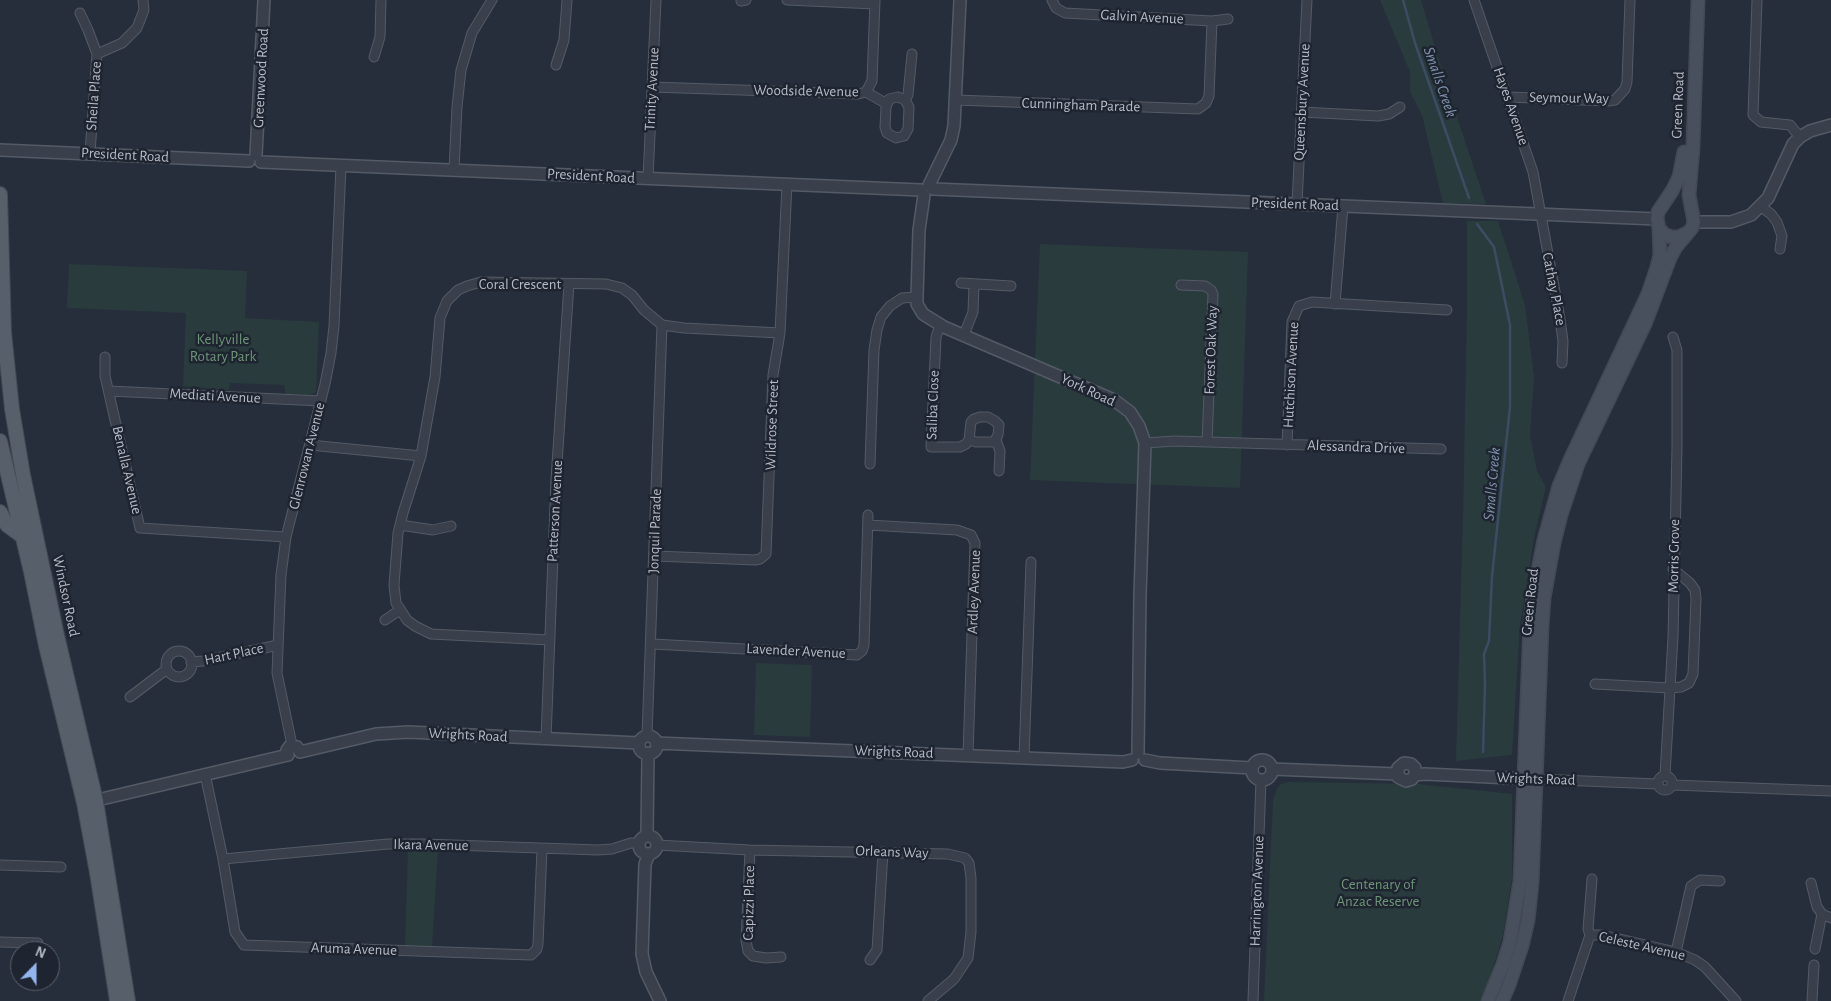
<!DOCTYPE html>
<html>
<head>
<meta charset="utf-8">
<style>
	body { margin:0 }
	#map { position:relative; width:1831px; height:1001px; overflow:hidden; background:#262e3b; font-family:"Alegreya Sans",sans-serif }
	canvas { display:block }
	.north { position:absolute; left:10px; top:941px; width:50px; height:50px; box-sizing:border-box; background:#1e2530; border:1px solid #5a616c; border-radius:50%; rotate:22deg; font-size:14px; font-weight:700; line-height:20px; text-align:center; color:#b5bbc7 }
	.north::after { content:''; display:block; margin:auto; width:18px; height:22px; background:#92b5ee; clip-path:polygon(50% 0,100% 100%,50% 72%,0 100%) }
</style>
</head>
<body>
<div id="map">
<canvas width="1831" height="1001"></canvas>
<div class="north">N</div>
</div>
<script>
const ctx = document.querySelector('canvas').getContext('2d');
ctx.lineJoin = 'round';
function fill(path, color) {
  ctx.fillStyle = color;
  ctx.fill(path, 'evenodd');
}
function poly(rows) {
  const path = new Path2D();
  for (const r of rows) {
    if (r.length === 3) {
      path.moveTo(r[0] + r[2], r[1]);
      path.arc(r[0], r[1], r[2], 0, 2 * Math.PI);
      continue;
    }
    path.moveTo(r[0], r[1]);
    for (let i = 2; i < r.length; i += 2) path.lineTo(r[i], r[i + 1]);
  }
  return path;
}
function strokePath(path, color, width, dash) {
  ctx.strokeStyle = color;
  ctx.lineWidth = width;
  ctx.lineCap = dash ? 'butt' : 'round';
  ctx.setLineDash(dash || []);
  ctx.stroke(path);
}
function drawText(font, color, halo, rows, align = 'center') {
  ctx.font = font + ' "Alegreya Sans",sans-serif';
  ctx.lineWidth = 5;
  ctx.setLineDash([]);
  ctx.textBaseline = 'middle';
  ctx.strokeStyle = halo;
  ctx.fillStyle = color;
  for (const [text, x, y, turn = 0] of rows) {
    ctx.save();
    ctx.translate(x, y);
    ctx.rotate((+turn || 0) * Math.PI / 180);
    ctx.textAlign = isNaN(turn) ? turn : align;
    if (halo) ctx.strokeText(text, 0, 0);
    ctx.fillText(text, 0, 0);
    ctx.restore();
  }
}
fill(poly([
	[1380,0,1421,0,1448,90,1486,204,1443,203,1422,115,1410,92,1410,72],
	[1467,221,1498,221,1525,305,1534,376,1530,435,1537,471,1546,487,1535,533,1520,625,1512,755,1456,761,1463,515,1467,312],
	[1040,244,1248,252,1240,488,1030,480],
	[69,264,247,271,245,318,319,322,316,392,310,395,286,394,284,385,230,383,229,390,183,386,186,313,67,308],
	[756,663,812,665,810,737,754,735],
	[1288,782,1418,784,1512,794,1512,878,1503,935,1486,991,1481,1001,1264,1001,1273,800,1277,789,1281,784],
	[408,847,438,850,432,947,405,947]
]), '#293b3d');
strokePath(poly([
	[1403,0,1415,43,1469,198],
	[1477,224,1494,247,1510,325,1510,407,1492,576,1489,641,1484,654,1485,685,1483,752]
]), '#3d4c62', 2.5);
const minor = poly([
	[787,0,875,4],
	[1052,0,1056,8,1065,13,1212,21,1228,19],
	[1474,0,1533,172,1560,319,1563,341,1562,363],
	[1757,0,1753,115,1761,122,1790,125,1800,137],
	[741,1,746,0],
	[80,13,88,30,97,54,90,153],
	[97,54,122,43,137,28,144,10,143,0],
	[374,57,380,37,381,0],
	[556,65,564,40,567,0],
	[652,87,858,94,866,92,872,81,875,0],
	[866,92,887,104],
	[898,97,905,100,909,107,908,129,904,136,896,138,887,133,885,127,886,107,889,99,898,97],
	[1508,97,1608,101,1615,100,1625,89,1627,82,1630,0],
	[905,100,908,95,912,54],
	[956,100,1198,109,1206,103,1209,96,1212,21],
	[1302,112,1378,116,1389,114,1400,107],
	[454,170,457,107,461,70,472,33,492,0],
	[648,179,656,0],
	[1297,204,1307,0],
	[1760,206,1771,214,1777,222,1782,236,1780,249],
	[961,283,1011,286],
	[1181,285,1205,286,1211,290,1213,294,1207,442],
	[1335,304,1343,206],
	[940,325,936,337,931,447,960,447,966,444,969,440,971,422,974,419,980,417,988,417,995,421,999,425,998,435,994,442,976,442,969,440],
	[964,335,973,312,974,284],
	[105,357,105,376,115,420,140,528,286,537],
	[109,391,321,401],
	[996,440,1000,451,999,471],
	[1145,443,1175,441,1441,449],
	[310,445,421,456],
	[1287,445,1292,322,1299,306,1312,302,1447,310],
	[870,464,874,350,877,330,881,317,890,306,902,298,917,297],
	[400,525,433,530,451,526],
	[868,525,957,530,971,535,975,543,968,755],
	[655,556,755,560,760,559,766,554,773,375,780,333,787,184],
	[385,620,400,610],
	[550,640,431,634,415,626,407,620,396,603,394,585,398,533,403,513,421,456,435,377,440,318,447,301,458,290,467,286,481,282,606,284,622,288,632,295,644,310,662,325,684,328,780,333],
	[652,644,857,655,862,651,864,645,868,515],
	[179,664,13],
	[191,662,203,661,278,645],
	[1595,684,1670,688,1681,687,1689,683,1693,674,1696,599,1695,590,1690,583,1673,569],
	[130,697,167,669],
	[647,736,662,325],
	[546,739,556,479,569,284],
	[292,745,277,673,281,575,286,537,325,384,331,353,334,326,341,166],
	[1024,758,1031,562],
	[205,774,223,859,235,932,244,945,531,955,537,949,538,944,542,849],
	[1665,775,1673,637,1677,447,1677,350,1673,337],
	[1665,783,7],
	[1536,779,1658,784],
	[1672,785,1831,791],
	[657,845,750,850,948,854,965,858,969,863,971,878,971,932,968,958,954,979,928,1001],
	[750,850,746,940,748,951,753,956,766,958,781,957],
	[223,859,388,844,423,844,598,850,612,849,631,843,639,843],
	[0,865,61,867],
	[1811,883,1817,907,1822,914,1831,918],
	[1590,935,1602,935,1676,952,1695,960,1705,967,1736,1001],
	[1590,935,1588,929,1592,879],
	[0,942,38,943],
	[1815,949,1822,914],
	[1676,952,1691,886,1700,880,1720,881],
	[870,960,877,950,883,852],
	[1253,1001,1261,780],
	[1568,1001,1590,935],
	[1812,1001,1814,965]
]);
const tertiary = poly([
	[0,150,249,161],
	[256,155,264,0],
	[261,162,921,190],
	[929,185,951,140,954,126,960,0],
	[933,189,1657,219],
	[924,195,919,230,917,297,917,304,923,314,944,327,1114,400,1130,412,1139,426,1145,443,1140,595,1138,753],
	[1694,222,1731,222,1751,215,1768,198,1793,144,1800,137,1810,131,1831,125],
	[648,745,9],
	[656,743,1123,762,1132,760],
	[300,752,376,734,408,732,639,743],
	[288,755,287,750,290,746,297,747,300,752],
	[1262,770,10],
	[1145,760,1160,763,1252,768],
	[1272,769,1397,774],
	[1415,775,1415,768,1411,764,1404,763,1398,768,1398,777,1406,781,1412,779,1415,775,1425,774,1532,779],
	[89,802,288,755],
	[647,836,648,753],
	[648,845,9],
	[649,854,645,864,642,954,646,972,660,1001]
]);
const secondary = poly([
	[1684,152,1679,177,1672,191,1658,212,1657,219,1659,228,1664,234,1671,237,1679,237,1687,233],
	[1488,1001,1503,964,1510,942,1520,881,1530,624,1533,596,1544,540,1559,486,1570,460,1648,294,1657,267,1660,255,1659,228],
	[1502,1001,1509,985,1522,946,1528,920,1532,883,1542,626,1544,598,1554,543,1561,515,1578,464,1645,324,1670,258,1676,247,1692,228,1694,222,1689,195,1693,147,1698,0]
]);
const primary = poly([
	[0,194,4,332,12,409,23,475,56,631,96,801,128,1001],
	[0,441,31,572,46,646,84,803,97,873,117,1001],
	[0,512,7,525,22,536]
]);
strokePath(minor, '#545b66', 11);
strokePath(tertiary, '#545b66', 14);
strokePath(secondary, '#424954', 15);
strokePath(primary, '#424954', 16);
strokePath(minor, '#39404b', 9);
strokePath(tertiary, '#39404b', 11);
strokePath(secondary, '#48505e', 12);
strokePath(primary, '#575f6b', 14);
drawText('15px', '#b5bbc7', '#1e2530', [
	["Galvin Avenue",1142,17,3],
	["Greenwood Road",261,78,-87],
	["Trinity Avenue",652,89,-87],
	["Woodside Avenue",806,91,1],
	["Sheila Place",94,96,-86],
	["Seymour Way",1569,98,1],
	["Queensbury Avenue",1302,102,-87],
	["Cunningham Parade",1081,105,2],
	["Green Road",1678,105,-88],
	["Hayes Avenue",1511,106,71],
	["President Road",125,155,3],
	["President Road",591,176,3],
	["President Road",1295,204,2],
	["Coral Crescent",520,284],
	["Cathay Place",1554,289,79],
	["Forest Oak Way",1211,350,-88],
	["Hutchison Avenue",1291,375,-87],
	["York Road",1088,390,25],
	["Mediati Avenue",215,396,3],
	["Saliba Close",933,405,-88],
	["Wildrose Street",772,425,-88],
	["Alessandra Drive",1356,447,2],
	["Glenrowan Avenue",307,456,-76],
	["Benalla Avenue",127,470,77],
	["Patterson Avenue",555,511,-87],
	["Jonquil Parade",655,531,-88],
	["Morris Grove",1674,556,-89],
	["Ardley Avenue",974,592,-88],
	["Windsor Road",66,596,78],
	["Green Road",1530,602,-84],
	["Lavender Avenue",796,651,3],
	["Hart Place",234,654,-12],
	["Wrights Road",468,735,3],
	["Wrights Road",894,752,2],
	["Wrights Road",1536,779,2],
	["Ikara Avenue",431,845,1],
	["Orleans Way",892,852,2],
	["Harrington Avenue",1257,891,-88],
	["Capizzi Place",749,903,-89],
	["Celeste Avenue",1642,946,13],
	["Aruma Avenue",354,949,2]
]);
drawText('15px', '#6e9578', '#1e2530', [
	["Kellyville",223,339],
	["Rotary Park",223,356],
	["Centenary of",1378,884],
	["Anzac Reserve",1378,901]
]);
drawText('italic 16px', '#7f92ab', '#1e2530', [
	["Smalls Creek",1440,82,71],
	["Smalls Creek",1492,484,-85]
]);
</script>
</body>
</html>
